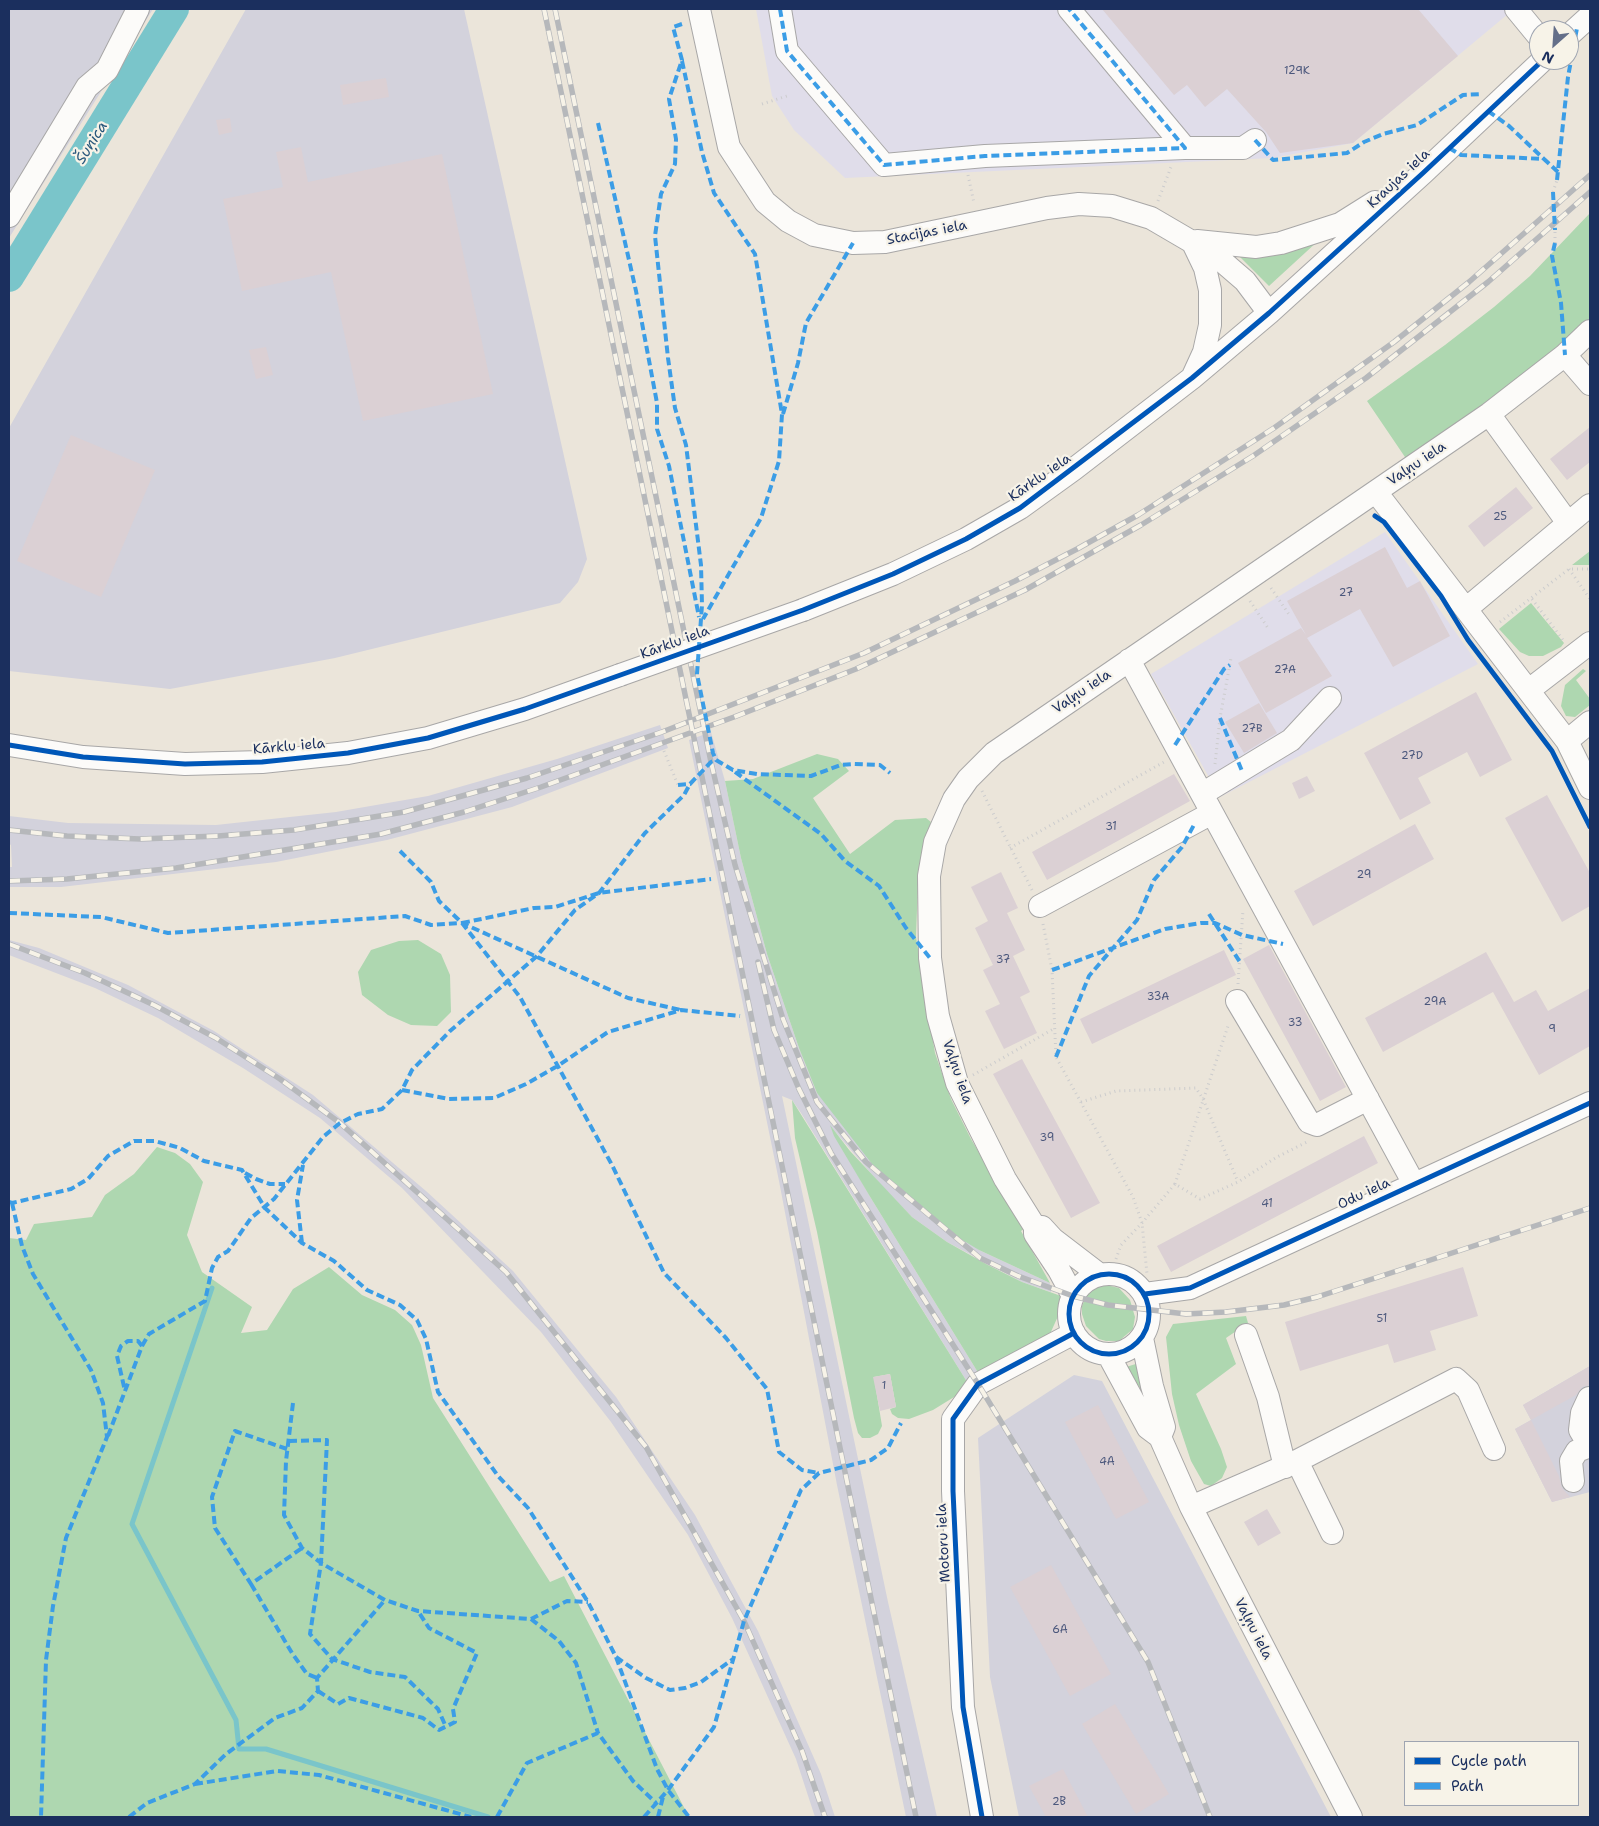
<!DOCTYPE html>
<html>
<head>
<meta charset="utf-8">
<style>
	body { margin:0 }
	#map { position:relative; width:1599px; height:1826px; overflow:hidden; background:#ebe5da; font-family:"Shantell Sans",sans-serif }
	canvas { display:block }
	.frame { position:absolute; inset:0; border:10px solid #1b2f5e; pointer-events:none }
	.legend { position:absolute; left:1404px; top:1741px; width:175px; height:65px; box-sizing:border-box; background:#f7f3e8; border:1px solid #9fa5b1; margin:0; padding:6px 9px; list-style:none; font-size:15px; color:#1b2f5e }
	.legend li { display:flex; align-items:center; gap:10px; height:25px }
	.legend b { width:25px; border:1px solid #9fa5b1 }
	.north { position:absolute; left:1529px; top:20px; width:50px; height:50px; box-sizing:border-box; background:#f7f3e8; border:1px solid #9fa5b1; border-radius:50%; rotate:206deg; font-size:14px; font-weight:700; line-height:20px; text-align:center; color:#1b2f5e }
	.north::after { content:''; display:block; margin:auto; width:18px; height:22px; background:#646f89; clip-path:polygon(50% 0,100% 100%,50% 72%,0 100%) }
</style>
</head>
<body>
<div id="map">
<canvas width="1599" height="1826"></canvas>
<div class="frame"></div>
<ul class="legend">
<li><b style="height:6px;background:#0057b8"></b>Cycle path</li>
<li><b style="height:6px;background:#3b9de6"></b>Path</li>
</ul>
<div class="north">N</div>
</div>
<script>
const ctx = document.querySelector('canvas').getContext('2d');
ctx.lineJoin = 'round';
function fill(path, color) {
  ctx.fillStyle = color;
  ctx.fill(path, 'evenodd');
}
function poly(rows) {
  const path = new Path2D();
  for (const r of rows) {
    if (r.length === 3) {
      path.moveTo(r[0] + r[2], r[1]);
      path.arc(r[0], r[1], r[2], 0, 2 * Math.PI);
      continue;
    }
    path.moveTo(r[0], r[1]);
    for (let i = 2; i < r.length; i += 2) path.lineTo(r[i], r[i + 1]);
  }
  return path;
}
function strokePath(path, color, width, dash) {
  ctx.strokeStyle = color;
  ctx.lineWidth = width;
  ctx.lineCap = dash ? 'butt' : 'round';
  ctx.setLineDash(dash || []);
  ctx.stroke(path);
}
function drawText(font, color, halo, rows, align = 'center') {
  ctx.font = font + ' "Shantell Sans",sans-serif';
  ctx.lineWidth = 4.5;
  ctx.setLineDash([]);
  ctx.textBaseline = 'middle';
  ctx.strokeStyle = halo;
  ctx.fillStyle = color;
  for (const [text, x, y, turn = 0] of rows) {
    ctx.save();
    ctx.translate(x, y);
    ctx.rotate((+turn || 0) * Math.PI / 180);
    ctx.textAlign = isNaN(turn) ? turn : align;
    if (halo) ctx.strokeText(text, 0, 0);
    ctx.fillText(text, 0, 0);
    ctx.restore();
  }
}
fill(poly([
	[756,9,1504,9,1508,14,1353,143,1272,158,845,178,794,130,772,96],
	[1385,532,1478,664,1220,797,1151,674]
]), '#e0ddea');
fill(poly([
	[9,9,153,9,9,238],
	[246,9,464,9,587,559,578,582,560,603,335,658,170,689,9,671,9,428],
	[660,725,668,748,512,807,387,840,276,862,61,887,9,887,9,867,12,867,11,845,9,844,9,816,68,823,216,825,336,812,428,796,557,759],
	[711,732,725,781,741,858,767,954,799,1048,817,1093,979,1250,1050,1283,1051,1292,1022,1282,947,1242,912,1217,881,1185,831,1127,869,1195,982,1379,969,1385,801,1113,792,1100,782,1096,888,1602,937,1817,906,1817,837,1485,779,1181,689,740],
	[9,940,39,948,128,985,214,1031,313,1095,426,1191,513,1271,616,1397,695,1515,758,1631,821,1774,835,1817,815,1817,796,1759,732,1618,688,1535,611,1422,541,1332,402,1188,320,1118,243,1068,158,1018,95,988,9,955],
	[1590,1366,1590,1492,1552,1502,1515,1429,1531,1420,1523,1405],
	[1074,1375,1102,1381,1331,1817,1019,1817,990,1677,978,1438]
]), '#d3d2dc');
fill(poly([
	[1590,213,1590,319,1560,347,1472,416,1407,460,1367,401,1445,345,1494,307,1530,276],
	[1318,241,1269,286,1240,257,1241,255],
	[1590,551,1590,565,1572,565],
	[1531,603,1564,643,1561,647,1543,656,1529,656,1520,652,1499,629],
	[1583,669,1586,671,1576,680,1590,699,1590,705,1575,717,1566,716,1561,706,1565,685],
	[817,754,838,759,849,771,813,798,850,854,895,820,926,818,931,822,924,841,918,882,916,937,935,1053,951,1099,971,1139,1024,1229,1021,1231,1050,1283,979,1250,949,1232,916,1206,879,1173,817,1093,799,1048,767,954,741,858,725,781,753,779],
	[418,940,441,954,450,975,451,1012,437,1026,411,1025,388,1015,362,995,358,972,371,950,399,941],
	[792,1100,969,1385,959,1394,933,1410,909,1419,898,1418,892,1414,890,1409,896,1407,890,1374,874,1377,882,1426,878,1434,870,1438,862,1438,858,1433,854,1418,817,1232,795,1138],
	[830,1125,850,1151,912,1217,947,1242,988,1265,1022,1282,1061,1296,1063,1305,1050,1334,982,1379,869,1195,834,1136],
	[157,1147,175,1153,190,1164,203,1182,187,1235,202,1272,252,1307,241,1333,267,1330,293,1289,329,1267,362,1295,395,1310,412,1325,421,1345,433,1398,550,1582,564,1576,689,1817,9,1817,9,1238,26,1240,34,1224,92,1217,105,1195,134,1174],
	[1106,1285,1119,1288,1130,1300,1135,1317,1133,1329,1119,1341,1106,1341,1099,1339,1086,1326,1082,1314,1082,1306,1088,1293,1095,1286],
	[1246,1316,1248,1323,1226,1338,1236,1364,1196,1394,1221,1449,1227,1467,1222,1478,1211,1486,1204,1484,1191,1461,1179,1425,1172,1394,1166,1337,1173,1324],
	[1139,1363,1142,1391,1126,1367]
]), '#aed7b0');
strokePath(poly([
	[212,1288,132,1524,236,1720,239,1749,266,1749,488,1817]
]), '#7ac5ca', 5);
strokePath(poly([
	[9,277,174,9]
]), '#7ac5ca', 30);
fill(poly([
	[1102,9,1418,9,1458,56,1353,143,1280,153,1266,132,1227,89,1205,107,1187,85,1174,95],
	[386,78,389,97,343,105,340,85],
	[230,118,232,132,219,135,216,120],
	[301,147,308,182,442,154,493,394,363,421,331,272,242,291,223,199,283,187,276,152],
	[266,347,273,375,256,379,249,350],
	[1590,427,1590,462,1567,480,1550,459],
	[71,435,155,470,101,597,17,561],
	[1516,487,1533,508,1484,547,1468,526],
	[1385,547,1407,588,1420,581,1450,636,1393,667,1360,609,1307,638,1332,676,1266,713,1238,663,1301,628,1306,635,1287,601],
	[1476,692,1512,760,1480,777,1467,752,1418,778,1431,803,1400,820,1364,753],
	[1259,703,1277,733,1244,753,1225,722],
	[1174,774,1190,801,1047,880,1032,852],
	[1307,776,1315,791,1299,799,1292,783],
	[1547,795,1590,873,1590,906,1562,922,1505,818],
	[1415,824,1434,859,1313,926,1294,891],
	[1001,872,1018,908,1007,913,1025,950,1013,956,1030,992,1020,997,1037,1033,1004,1049,985,1011,1000,1004,983,970,993,965,975,928,988,921,971,887],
	[1269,945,1346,1087,1320,1101,1243,959],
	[1224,950,1236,975,1092,1044,1080,1019],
	[1486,952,1514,1002,1536,990,1548,1011,1590,988,1590,1046,1539,1075,1493,992,1383,1052,1365,1018],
	[1022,1059,1100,1203,1071,1218,993,1074],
	[1364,1136,1378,1163,1171,1272,1157,1246],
	[1463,1267,1478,1316,1430,1331,1436,1350,1394,1363,1388,1344,1300,1371,1285,1322],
	[1590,1366,1590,1385,1582,1387,1576,1395,1531,1420,1523,1405],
	[890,1374,896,1407,880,1411,873,1377],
	[1098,1405,1149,1502,1116,1519,1065,1422],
	[1531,1420,1559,1476,1562,1488,1570,1497,1552,1502,1515,1429],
	[1267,1509,1281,1533,1258,1546,1244,1522],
	[1051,1565,1111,1674,1070,1696,1010,1587],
	[1115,1704,1169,1794,1136,1814,1082,1724],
	[1063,1769,1088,1817,1046,1817,1029,1786]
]), '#dbd0d4');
const minor = poly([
	[699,9,729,147,765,202,788,221,814,235,853,243,885,242,1047,208,1079,204,1112,206,1151,218,1216,256,1245,281,1269,313],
	[780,9,787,51,884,165,985,156,1185,148,1069,9],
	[1516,9,1539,37],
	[1569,35,1590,16],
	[1185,148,1243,148,1255,140],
	[9,216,87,87,107,70,138,9],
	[1192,241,1205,268,1210,290,1210,325,1204,352,1193,376],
	[1197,241,1256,247,1281,243,1340,224,1375,202],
	[1565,355,1590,384],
	[1489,414,1568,523],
	[1376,492,1567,741,1590,788],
	[1466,609,1590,505],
	[803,610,893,574,966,539,1020,508,1074,469,1192,378,1269,313,1423,173,1543,60],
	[1129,660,1414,1184],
	[1529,690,1590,643],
	[1567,741,1590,722],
	[9,745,83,757,185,764,262,762,348,753,428,738,525,709,620,675],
	[1202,794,1291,740,1330,698],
	[1040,906,1212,813],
	[1237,1001,1309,1122,1317,1125,1368,1099],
	[1035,1227,1005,1179,957,1083,938,1016,930,958,929,876,935,842,954,799,968,779,994,753,1489,414,1565,355,1590,331],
	[1035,1227,1042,1227,1053,1239,1100,1275],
	[1035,1230,1035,1234,1059,1270,1073,1296],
	[1109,1314,40],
	[1145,1294,1190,1288,1590,1103],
	[1246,1335,1268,1397,1285,1467],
	[1142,1338,1152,1386,1164,1427,1160,1437],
	[1108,1354,1148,1428,1160,1437,1191,1507,1351,1817],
	[1589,1445,1580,1430,1582,1413,1589,1398],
	[1297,1461,1332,1533],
	[1573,1481,1571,1461,1577,1451,1590,1446],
	[1191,1507,1297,1461,1456,1379,1468,1390,1494,1449],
	[982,1817,963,1707,953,1491,953,1419,978,1384,1074,1333]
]);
strokePath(minor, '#a8a7a7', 24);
strokePath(poly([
	[762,104,787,96],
	[968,175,974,203],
	[1553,192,1557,180],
	[1158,201,1171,167],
	[1555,243,1555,230],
	[1569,569,1590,599],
	[1271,588,1290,616],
	[1532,599,1563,640],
	[1250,601,1268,628],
	[1500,622,1569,569,1590,569],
	[664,751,678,785],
	[1215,764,1220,718,1231,658],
	[982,791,1032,890],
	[1010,848,1164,762],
	[1043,924,1052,970,1056,1057,1133,1197,1142,1223,1147,1274],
	[1238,984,1243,910],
	[973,1075,1055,1028],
	[1081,1102,1116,1091,1196,1088,1203,1099,1238,1182],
	[1175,1184,1229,1023],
	[1116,1259,1121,1245,1142,1223,1175,1184,1200,1199,1238,1182,1277,1157,1307,1142]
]), '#cccccd', 3, [1, 4]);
strokePath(minor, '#fcfbf9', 22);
const rail = poly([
	[544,9,916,1817],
	[555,9,711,762,735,865,783,1019,817,1102,866,1162,980,1258,1018,1276,1073,1296,1108,1305,1186,1314,1226,1312,1284,1305,1317,1297,1590,1208],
	[9,830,67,836,140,839,218,836,294,830,404,812,527,778,662,732,864,653,1015,581,1077,549,1138,515,1274,428,1394,342,1469,282,1590,175],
	[9,881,67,879,176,868,381,834,464,812,541,787,734,717,856,669,1025,590,1141,525,1253,456,1366,378,1488,282,1590,192],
	[9,944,85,973,154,1005,216,1038,280,1079,340,1123,506,1272,646,1447,744,1621,802,1751,825,1817],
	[758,962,774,1030,799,1089,831,1153,978,1384,1148,1662,1210,1817]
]);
strokePath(rail, '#b6b8bb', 5.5);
strokePath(rail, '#f7f3e8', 4, [11]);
const minorBridge = poly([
	[620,675,803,610]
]);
strokePath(minorBridge, '#a8a7a7', 24, []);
strokePath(minorBridge, '#fcfbf9', 22);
strokePath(poly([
	[780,9,787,51,884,165,985,156,1185,148,1069,9],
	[682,24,673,27,682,60,669,99,676,139,675,164,661,194,655,236,668,358,675,408,686,445,701,565,702,605,697,674,713,753,716,760,733,770,757,774,811,776,841,765,854,764,880,765,890,773],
	[682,61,702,152,714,193,755,254,782,414,779,461,761,518,703,619],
	[1488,111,1509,126,1544,159],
	[598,123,636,291,657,403,657,429,669,466,699,617],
	[1255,140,1273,160,1347,153,1364,142,1383,134,1417,125,1463,95,1482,94],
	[1449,148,1461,155,1544,159,1558,172],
	[1557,180,1568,77,1577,28],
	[1553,192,1555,230],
	[1555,243,1552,256,1561,303,1565,355],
	[783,414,798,363,806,323,853,243],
	[1220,718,1242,771],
	[1175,745,1224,669,1230,665],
	[735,772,821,834,845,861,879,886,906,928,930,958],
	[678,785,690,784,711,762,716,760],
	[400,851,431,882,439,901,462,923,520,997,612,1165,664,1273,726,1338,767,1389,779,1452,802,1470,819,1473],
	[9,913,101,917,168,933,405,916,431,925,462,923,628,998,681,1010],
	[1209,914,1240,962],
	[462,923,534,908,555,907,599,893,711,879],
	[1052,970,1165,929,1201,923,1215,923,1242,935,1283,944],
	[1056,1057,1089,976,1137,920,1154,880,1182,847,1195,823],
	[402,1090,449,1099,494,1098,526,1084,559,1065,608,1032,681,1010,740,1016],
	[245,1173,256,1179,270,1184,285,1184],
	[9,1202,12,1203,71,1189,88,1179,108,1156,134,1141,155,1141,180,1148,204,1161,242,1170,265,1208,302,1243,334,1261,367,1290,400,1305,417,1320,426,1339,438,1392,498,1476,528,1508,588,1602,616,1657,657,1769,668,1790,689,1817],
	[12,1203,22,1246,33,1274,91,1370,103,1403,107,1437,66,1538,53,1606,46,1660,41,1817],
	[302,1243,297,1200,303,1165],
	[142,1346,149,1334,205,1301,212,1268,218,1257,228,1251,251,1218,274,1199,323,1137,340,1123,358,1114,382,1109,402,1090,412,1070,450,1031,537,956,575,910,599,893,645,833,684,795,690,784],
	[293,1403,286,1461,284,1515,302,1548,321,1563,385,1600,418,1611,531,1619,567,1601,588,1602],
	[108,1436,142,1346,138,1341,128,1341,121,1346,117,1356,125,1391],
	[289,1441,327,1440,321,1563,310,1634,332,1659,370,1672,405,1677,438,1709,446,1727],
	[287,1449,235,1431,212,1497,215,1528,251,1584,302,1548],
	[251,1584,292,1653,307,1674,317,1678],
	[531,1619,559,1641,576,1663,598,1733],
	[616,1657,646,1678,670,1690,685,1688,701,1682,733,1659],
	[318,1691,338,1704,349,1698,423,1718,439,1730,455,1722,453,1709,477,1653,429,1628,418,1611],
	[195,1784,277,1771,319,1775,471,1817],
	[129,1817,147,1803,195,1784,226,1754,275,1718,302,1708,318,1691,317,1678,385,1600],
	[497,1817,527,1763,598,1733,633,1781,656,1803],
	[644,1817,668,1790,714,1727,744,1621,801,1490,819,1473,871,1460,888,1448,901,1423],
	[658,1817,663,1797]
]), '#3b9de6', 4, [8, 4]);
strokePath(poly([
	[1375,516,1384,522,1441,596,1468,640,1552,751,1590,827],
	[9,745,83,757,185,764,262,762,348,753,428,738,525,709,803,610,893,574,966,539,1020,508,1192,378,1269,313,1423,173,1543,60],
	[1109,1314,40],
	[1145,1294,1190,1288,1590,1103],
	[982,1817,963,1707,953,1491,953,1419,978,1384,1074,1333]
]), '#0057b8', 5);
drawText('11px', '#4b577c', null, [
	["129K",1297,71],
	["25",1500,517],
	["27",1346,593],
	["27A",1285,670],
	["27B",1252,729],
	["27D",1412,756],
	["31",1111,827],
	["29",1364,875],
	["37",1003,960],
	["33A",1158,997],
	["29A",1435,1002],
	["33",1295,1023],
	["9",1552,1029],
	["39",1047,1138],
	["41",1267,1204],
	["51",1382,1319],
	["1",884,1386],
	["4A",1107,1462],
	["6A",1060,1630],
	["2B",1059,1802]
]);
drawText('14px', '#1b2f5e', '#f7f3e8', [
	["Kraujas iela",1399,179,-43],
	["Stacijas iela",927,233,-11],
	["Vaļņu iela",1417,464,-34],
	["Kārklu iela",1040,478,-35],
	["Kārklu iela",675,643,-20],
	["Vaļņu iela",1082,692,-34],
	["Kārklu iela",289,747,-5],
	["Vaļņu iela",957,1072,71],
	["Odu iela",1364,1194,-25],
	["Motoru iela",944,1543,-93],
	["Vaļņu iela",1253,1629,63]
]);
drawText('italic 15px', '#29587c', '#f7f3e8', [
	["Šuņica",92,143,-58]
]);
</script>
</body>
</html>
